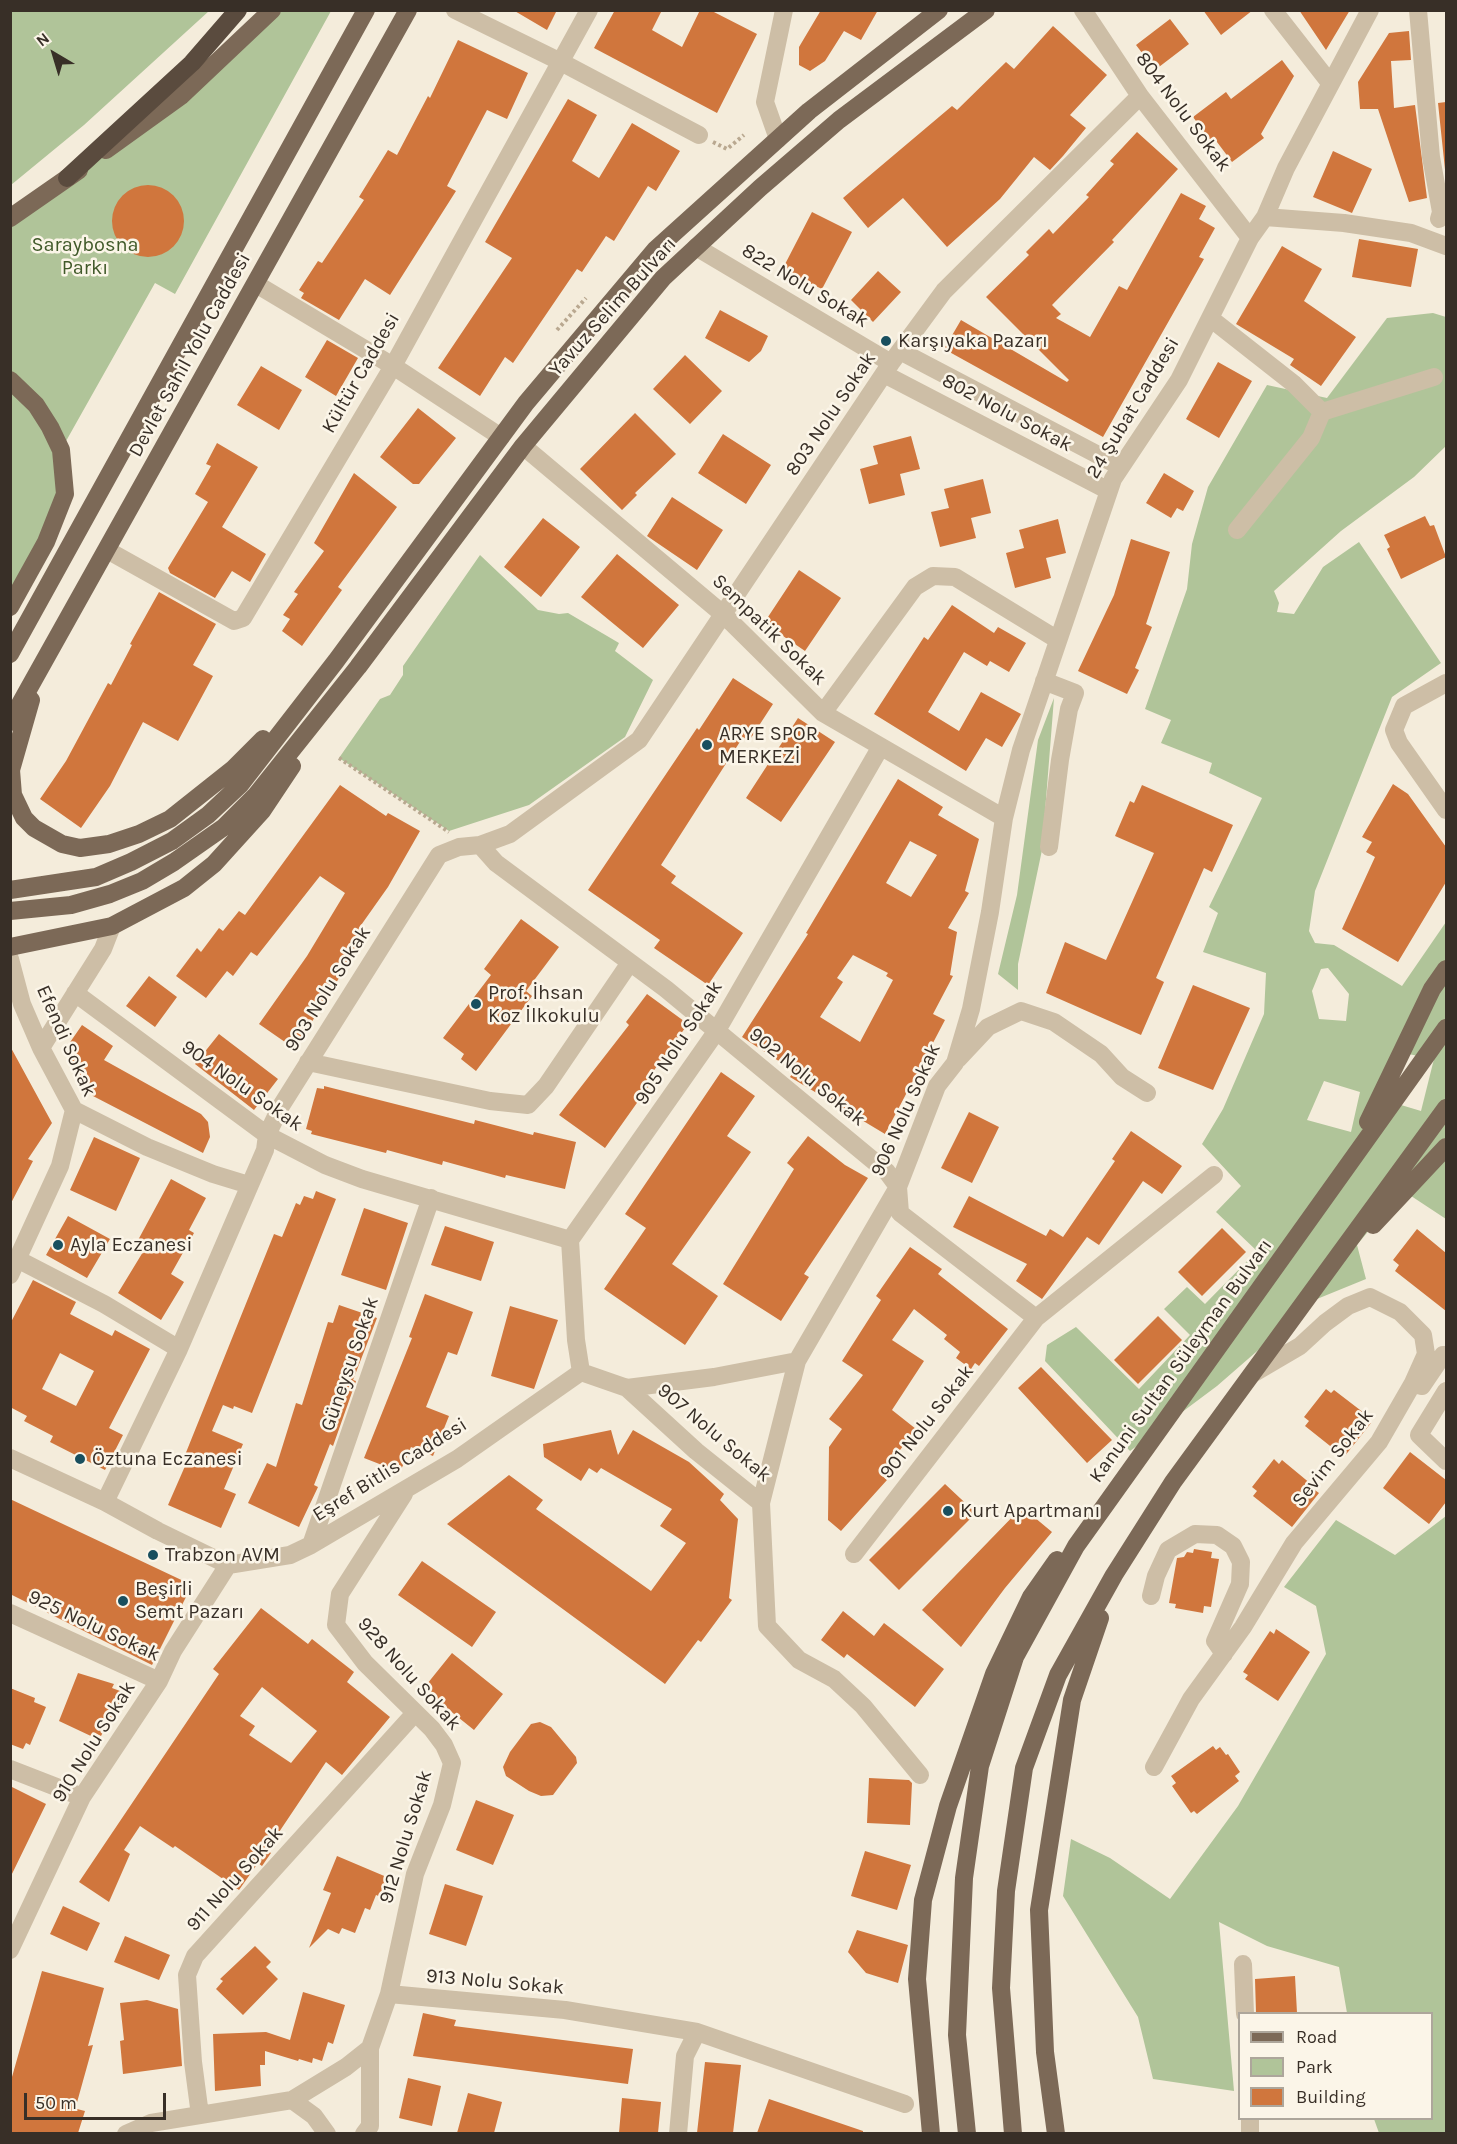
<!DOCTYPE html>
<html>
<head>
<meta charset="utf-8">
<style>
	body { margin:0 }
	#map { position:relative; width:1457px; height:2144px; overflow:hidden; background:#f4ecdb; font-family:Karla,sans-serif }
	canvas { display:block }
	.frame { position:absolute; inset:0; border:12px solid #382f27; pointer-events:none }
	.legend { position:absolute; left:1238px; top:2012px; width:195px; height:108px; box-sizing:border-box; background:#fbf5e8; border:2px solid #ada69b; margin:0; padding:8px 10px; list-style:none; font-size:18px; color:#382f27 }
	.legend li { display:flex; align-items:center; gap:12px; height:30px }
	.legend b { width:30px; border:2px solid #ada69b }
	.north { position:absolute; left:24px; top:24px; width:60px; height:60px; -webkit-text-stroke:4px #fbf5e8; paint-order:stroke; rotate:322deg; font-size:16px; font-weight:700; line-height:24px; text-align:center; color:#382f27 }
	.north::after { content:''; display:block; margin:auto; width:21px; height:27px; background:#382f27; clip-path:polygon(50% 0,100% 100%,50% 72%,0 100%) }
	.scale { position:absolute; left:24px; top:2093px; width:142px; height:27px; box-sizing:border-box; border:3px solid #382f27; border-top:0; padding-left:8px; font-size:18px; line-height:21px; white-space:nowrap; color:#382f27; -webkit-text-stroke:4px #fbf5e8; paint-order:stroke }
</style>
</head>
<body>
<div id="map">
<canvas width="1457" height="2144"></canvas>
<div class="frame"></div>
<ul class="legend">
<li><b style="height:8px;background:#7c6957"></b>Road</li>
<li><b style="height:16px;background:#b0c499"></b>Park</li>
<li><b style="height:16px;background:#d0763d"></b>Building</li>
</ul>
<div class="north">N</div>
<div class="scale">50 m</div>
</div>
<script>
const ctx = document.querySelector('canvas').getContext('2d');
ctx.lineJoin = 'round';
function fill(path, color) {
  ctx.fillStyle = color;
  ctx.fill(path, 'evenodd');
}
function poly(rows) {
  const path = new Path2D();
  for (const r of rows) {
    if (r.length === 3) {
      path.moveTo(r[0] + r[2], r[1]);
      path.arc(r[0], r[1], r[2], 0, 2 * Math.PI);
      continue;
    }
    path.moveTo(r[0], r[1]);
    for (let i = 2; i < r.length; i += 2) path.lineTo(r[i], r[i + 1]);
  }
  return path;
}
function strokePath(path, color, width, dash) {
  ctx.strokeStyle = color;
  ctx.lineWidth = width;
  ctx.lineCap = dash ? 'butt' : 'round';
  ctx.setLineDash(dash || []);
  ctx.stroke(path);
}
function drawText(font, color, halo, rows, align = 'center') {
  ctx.font = font + ' Karla,sans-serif';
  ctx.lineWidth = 5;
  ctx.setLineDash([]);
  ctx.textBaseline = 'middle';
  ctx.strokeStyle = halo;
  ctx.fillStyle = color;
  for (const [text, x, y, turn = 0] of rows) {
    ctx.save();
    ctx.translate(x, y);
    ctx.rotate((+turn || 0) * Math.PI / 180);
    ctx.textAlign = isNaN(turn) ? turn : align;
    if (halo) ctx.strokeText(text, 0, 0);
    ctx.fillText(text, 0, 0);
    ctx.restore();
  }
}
fill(poly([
	[10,11,11,10,209,11,84,125,11,185],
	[272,11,331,11,175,294,155,283,61,450,65,494,11,607,11,218],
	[1433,313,1446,317,1446,446,1414,477,1341,531,1274,591,1279,603,1277,612,1294,614,1323,567,1359,542,1441,663,1392,697,1315,891,1309,931,1315,943,1334,945,1402,986,1446,922,1446,1219,1402,1190,1357,1245,1366,1279,1317,1299,1217,1386,1130,1451,1045,1361,1047,1345,1076,1327,1139,1389,1190,1335,1164,1309,1187,1287,1205,1304,1257,1251,1216,1212,1241,1186,1202,1144,1223,1109,1264,1014,1266,973,1203,952,1218,913,1209,907,1262,798,1209,773,1212,763,1161,743,1171,720,1145,709,1187,589,1192,544,1208,487,1267,385,1327,398,1387,318],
	[1328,968,1349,994,1346,1021,1319,1019,1312,991,1321,969],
	[1398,1052,1434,1059,1421,1111,1381,1099],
	[1324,1081,1360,1092,1351,1132,1307,1120],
	[480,555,538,610,559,614,568,613,619,643,615,651,653,680,625,737,529,805,449,831,339,758,380,699,390,695,403,675,403,666],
	[1054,698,1042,850,1018,964,1018,990,998,974,1017,895,1038,740],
	[1446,1516,1446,2133,1379,2133,1374,2119,1432,2118,1432,2014,1347,2013,1339,1967,1267,1946,1219,1922,1234,2091,1153,2079,1138,2017,1063,1896,1071,1839,1110,1858,1170,1899,1238,1806,1326,1654,1316,1606,1284,1587,1336,1520,1395,1555]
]), '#b0c499');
fill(poly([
	[513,10,557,10,547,30],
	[615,10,662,10,652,30,682,47,700,10,710,10,757,34,717,113,594,48],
	[821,10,878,10,861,40,844,31,825,61,810,71,799,65,799,47],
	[1203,10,1253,10,1221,35],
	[1299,10,1350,10,1326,50],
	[1170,19,1189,44,1155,70,1136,45],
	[1053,26,1107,75,1070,115,1086,128,1063,156,1050,170,1034,157,1000,199,947,247,903,198,868,228,843,198,952,106,957,110,1006,62,1014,69],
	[1409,31,1411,60,1391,61,1394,108,1415,105,1427,198,1409,202,1378,109,1360,109,1358,82,1389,33],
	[458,40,528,73,507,119,487,110,447,186,456,191,390,295,365,279,339,320,301,298,304,293,299,290,318,261,322,263,364,200,359,197,388,150,397,155,428,96,430,98],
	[1282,60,1294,76,1261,134,1264,138,1232,162,1214,138,1211,141,1193,117,1226,92,1231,99],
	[568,99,597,115,572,161,599,178,632,123,680,151,656,191,648,186,614,241,606,236,582,272,577,269,513,363,505,357,480,396,438,368,512,258,485,242],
	[1446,102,1446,179,1438,103],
	[1137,132,1178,169,1112,240,1114,242,1052,305,1061,314,1056,318,1090,337,1119,286,1127,290,1181,193,1206,206,1199,219,1215,228,1199,257,1204,259,1103,437,944,349,961,320,1067,382,1069,380,986,297,1029,255,1026,252,1049,229,1053,234,1089,197,1086,195,1114,164,1110,161],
	[1333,151,1372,169,1352,213,1313,197],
	[148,221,36],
	[812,212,852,232,822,289,782,270],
	[1359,239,1418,249,1411,287,1352,277],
	[1282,246,1322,269,1304,301,1356,337,1321,386,1290,365,1294,359,1236,324],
	[878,271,901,292,873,322,851,300],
	[720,310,768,336,761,351,749,362,705,338],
	[327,340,358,358,336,396,305,377],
	[685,355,722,391,690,424,653,389],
	[1218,362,1252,381,1219,438,1186,419],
	[261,366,302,390,279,430,237,405],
	[418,408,456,438,419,484,413,484,380,457],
	[635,413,676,454,635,493,637,495,622,510,580,469],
	[723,434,771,465,746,504,698,473],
	[911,436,920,469,900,474,905,495,869,504,860,469,878,464,873,446],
	[217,443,258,467,222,527,266,554,250,582,232,571,215,598,170,573,168,568,208,502,195,494,211,466,206,464],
	[354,473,397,507,338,587,342,590,302,646,282,631,290,619,283,615,298,594,294,592,324,551,314,543],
	[1164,473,1194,491,1183,511,1177,508,1171,518,1146,503],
	[983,479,991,513,971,518,976,538,940,547,931,512,949,508,944,489],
	[672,497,723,530,697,570,647,536],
	[1425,516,1430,526,1434,525,1446,557,1401,579,1387,549,1390,547,1384,535],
	[543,518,580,547,541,597,504,567],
	[1058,519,1066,553,1046,558,1051,578,1015,588,1006,553,1024,548,1019,530],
	[1131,539,1170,552,1146,624,1152,627,1135,668,1139,670,1127,694,1078,671,1114,595],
	[617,554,679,605,643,648,581,597],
	[799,570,841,598,805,651,764,623],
	[159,592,216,624,193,665,213,676,178,741,143,722,110,786,81,828,40,799,66,761,108,683,111,685,132,645,130,644],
	[952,605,994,633,998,627,1026,643,1009,672,990,661,987,666,964,652,928,712,959,731,981,692,1021,714,1002,747,986,738,966,771,874,714,924,637,928,640],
	[733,678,773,704,749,741,743,737,661,865,676,876,671,883,743,933,708,985,654,948,660,940,588,890,697,728,699,730],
	[798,718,835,742,781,822,746,798],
	[898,779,943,807,938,815,979,839,965,891,969,893,948,928,957,932,950,975,953,976,933,1014,945,1020,885,1134,790,1077,794,1071,742,1037,808,934,806,933],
	[910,841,937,855,911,897,886,883],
	[853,955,888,973,886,976,893,980,860,1042,820,1017,843,982,837,978],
	[1393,784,1408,794,1446,847,1446,882,1398,962,1342,929,1375,857,1366,852,1372,842,1362,837],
	[340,785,386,816,388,813,420,831,388,887,359,928,367,933,295,1049,259,1024,307,956,345,893,320,876,257,956,251,952,233,976,227,971,206,998,176,976,197,948,201,952,219,928,223,931,239,911,245,915],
	[1142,785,1233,825,1212,872,1204,868,1156,978,1164,982,1141,1035,1046,993,1065,942,1106,960,1154,853,1115,836,1130,801,1134,803],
	[521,919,559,947,526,991,532,996,476,1071,461,1059,464,1054,443,1038,491,975,484,969],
	[149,976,177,997,155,1027,126,1006],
	[1193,985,1250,1008,1213,1090,1158,1068],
	[647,994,688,1024,652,1073,656,1076,605,1148,559,1115,629,1025,626,1022],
	[82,1025,113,1046,104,1060,201,1114,208,1122,210,1137,203,1153,93,1096,64,1051],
	[219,1034,278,1079,254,1110,195,1064],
	[10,1046,52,1123,28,1159,33,1161,10,1205],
	[721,1072,755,1096,727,1136,751,1152,672,1264,718,1296,685,1345,604,1289,646,1228,625,1214],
	[324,1086,474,1124,475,1120,533,1135,534,1132,576,1142,565,1189,506,1175,505,1178,443,1161,442,1165,387,1150,386,1153,311,1134,312,1131,306,1129,317,1088,324,1089],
	[969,1112,999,1127,972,1183,941,1168],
	[1131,1131,1182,1166,1162,1194,1143,1181,1099,1245,1087,1237,1042,1299,1016,1281,1027,1264,953,1227,969,1196,1046,1236,1050,1229,1063,1237,1115,1161,1112,1159],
	[808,1136,845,1165,868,1178,804,1274,809,1277,781,1321,723,1284,794,1169,787,1163],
	[94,1137,140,1158,116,1211,70,1190],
	[171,1179,206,1198,189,1230,194,1233,171,1274,184,1282,161,1320,118,1293,146,1247,137,1242],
	[316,1191,336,1199,252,1413,234,1406,233,1409,223,1405,212,1431,243,1444,224,1489,236,1494,221,1528,168,1505,189,1457,185,1455,274,1234,282,1237,296,1203,300,1205,304,1196,313,1199],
	[364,1208,408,1223,386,1290,341,1275],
	[68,1216,110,1239,87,1278,46,1255],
	[445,1226,494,1242,481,1281,431,1265],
	[1222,1228,1246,1252,1202,1296,1178,1272],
	[1417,1229,1446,1253,1446,1311,1395,1271,1399,1265,1393,1260],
	[910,1247,942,1269,938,1274,1008,1329,979,1366,975,1363,971,1369,956,1358,960,1352,944,1339,947,1335,914,1309,892,1340,924,1361,892,1410,916,1429,881,1475,887,1480,841,1531,828,1520,829,1447,842,1429,829,1419,863,1375,842,1361,881,1300,876,1296],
	[33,1280,76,1302,70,1314,112,1336,115,1330,150,1349,109,1428,123,1435,105,1470,50,1442,53,1436,24,1421,27,1416,10,1407,10,1324],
	[60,1353,94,1371,76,1406,42,1389],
	[425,1294,473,1312,457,1355,448,1352,426,1407,449,1416,433,1456,411,1447,400,1472,364,1458,412,1338,409,1337],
	[339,1305,377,1318,353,1380,356,1381,333,1446,330,1444,314,1485,318,1487,299,1527,248,1503,267,1463,276,1467,296,1403,302,1405,328,1322,333,1323],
	[510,1306,558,1320,534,1389,491,1376],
	[1158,1316,1182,1340,1138,1384,1114,1360],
	[1041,1367,1112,1440,1087,1463,1018,1388],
	[1326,1389,1331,1393,1334,1390,1364,1413,1362,1416,1371,1423,1344,1457,1305,1426,1309,1421,1304,1417],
	[611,1430,618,1455,633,1430,689,1462,724,1494,720,1500,738,1519,729,1598,732,1600,701,1642,698,1640,665,1684,447,1524,509,1475,543,1500,536,1509,651,1591,686,1543,660,1526,672,1509,601,1468,597,1473,589,1468,581,1481,544,1457,543,1444],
	[1410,1452,1446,1480,1446,1502,1429,1524,1383,1488],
	[1274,1459,1279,1464,1282,1460,1311,1484,1309,1486,1319,1493,1292,1527,1253,1496,1257,1491,1252,1487],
	[945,1484,976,1513,899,1590,869,1560],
	[10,1499,192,1585,152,1665,10,1594],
	[1022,1507,1052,1532,1005,1588,961,1647,922,1610],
	[1194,1549,1212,1552,1211,1558,1219,1559,1211,1607,1204,1606,1203,1613,1175,1608,1176,1604,1169,1603,1177,1558,1184,1557,1187,1552,1193,1553],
	[422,1561,496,1612,472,1647,398,1595],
	[261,1608,308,1644,312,1639,354,1672,347,1682,390,1717,342,1775,326,1762,267,1850,271,1853,262,1866,258,1863,239,1890,175,1846,173,1848,140,1826,124,1850,130,1854,109,1902,79,1882,219,1674,213,1669],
	[262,1687,317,1731,291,1763,249,1735,255,1726,240,1716],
	[843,1611,874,1636,884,1623,944,1669,915,1707,847,1654,844,1658,821,1640],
	[1276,1629,1310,1652,1278,1701,1245,1679,1248,1675,1243,1672,1270,1631,1274,1634],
	[452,1653,503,1694,474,1730,423,1689],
	[78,1673,114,1684,112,1688,120,1691,118,1697,122,1699,116,1713,108,1731,104,1730,101,1736,94,1733,93,1737,59,1721],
	[10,1688,35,1698,34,1702,46,1707,30,1745,26,1743,23,1749,10,1744],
	[540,1722,551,1727,576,1757,577,1763,553,1795,541,1796,529,1791,506,1776,503,1767,510,1752,531,1724],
	[1213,1746,1216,1750,1220,1747,1226,1755,1228,1754,1240,1772,1235,1776,1239,1781,1197,1814,1194,1811,1191,1813,1172,1786,1176,1783,1171,1776],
	[869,1778,909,1780,912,1783,910,1825,867,1823],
	[10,1786,46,1804,10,1878],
	[476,1800,514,1815,493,1865,456,1850],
	[865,1851,911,1865,897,1910,851,1896],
	[337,1856,389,1878,381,1897,376,1895,370,1910,365,1908,355,1933,342,1928,339,1934,328,1929,309,1948,331,1893,323,1890],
	[445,1884,483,1896,466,1946,429,1934],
	[63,1906,100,1923,87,1951,50,1934],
	[857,1930,908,1945,898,1983,866,1973,848,1952],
	[125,1936,170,1955,159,1980,114,1962],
	[255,1946,271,1962,266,1967,278,1979,243,2015,216,1989,223,1981,220,1979],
	[42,1971,104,1988,88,2046,93,2045,76,2106,77,2109,85,2111,78,2133,10,2133,10,2084],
	[1295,1976,1297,2013,1256,2013,1255,1979],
	[303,1992,345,2005,333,2044,328,2042,322,2061,313,2058,312,2063,299,2059,298,2061,265,2051,265,2065,260,2065,261,2086,215,2091,213,2034,266,2032,290,2040],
	[147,2000,178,2009,182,2066,123,2074,120,2041,124,2040,120,2003],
	[423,2013,456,2020,454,2026,633,2049,628,2084,413,2056],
	[705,2062,741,2065,733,2133,697,2133],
	[408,2078,441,2086,432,2126,399,2118],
	[468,2093,502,2102,494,2133,457,2133],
	[622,2098,661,2102,658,2133,619,2133],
	[769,2099,863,2131,863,2133,757,2133]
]), '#d0763d');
strokePath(poly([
	[713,142,727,149,744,135],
	[557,330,586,298],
	[339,758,449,832]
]), '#b9a890', 4, [3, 3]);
strokePath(poly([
	[455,10,559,61,699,135],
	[1083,10,1140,96,1250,238],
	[1273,10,1330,83],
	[1418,10,1431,157,1441,212,1439,219],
	[778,139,765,102,784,10],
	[1265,217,1344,223,1411,233,1446,246],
	[696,247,891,363],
	[256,284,393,366,501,437],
	[1210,318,1294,384,1322,412,1434,377],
	[900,351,1121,467],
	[884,374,1109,491],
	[523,446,724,615,823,713,1004,818],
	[1237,530,1311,438,1322,412],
	[107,550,234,621,243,618,393,366,589,10],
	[1044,681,1075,693,1069,709,1060,760,1049,847],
	[1446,683,1404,706,1394,730,1399,743,1446,810],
	[823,713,915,587,933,576,955,577,1058,640],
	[480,845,496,863,666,989,887,1172,898,1187,900,1213,1036,1318],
	[10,959,22,1004,41,1048,74,1110,60,1166,10,1275],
	[75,993,267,1135,325,1165,362,1179,570,1240],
	[41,1048,103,949,112,926],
	[958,1059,988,1027,1021,1011,1054,1022,1101,1054,1122,1077,1147,1093],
	[308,1062,490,1101,528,1105,546,1086,629,964],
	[74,1110,147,1147,213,1174,249,1185],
	[17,1259,104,1304,179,1349],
	[581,1372,576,1340,570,1240,716,1032,880,748],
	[1415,1384,1422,1386,1443,1355,1446,1355],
	[627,1388,696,1451,761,1503,767,1626,799,1660,834,1679,863,1706,920,1775],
	[1446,1391,1419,1435,1446,1461],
	[10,1458,105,1502,158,1531,228,1565,290,1555,311,1545,457,1459,581,1372,627,1388,714,1377,797,1361],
	[105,1502,179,1349,265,1150,267,1135,281,1106,439,855,459,847,480,845,510,834,639,740,891,363,944,291,1140,96],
	[761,1503,797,1361,898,1187,937,1086,955,1063,971,1009,990,912,1004,818,1021,750,1113,479,1179,380,1250,238,1265,217,1286,168,1370,10],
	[311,1545,431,1198],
	[854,1554,1036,1318,1214,1175],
	[1151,1596,1156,1576,1168,1550,1195,1534,1217,1535,1233,1546,1241,1562,1240,1584,1215,1641,1224,1654],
	[10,1613,159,1681],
	[1154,1767,1191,1699,1243,1627,1294,1543,1379,1442,1413,1383,1426,1354,1423,1335,1400,1312,1370,1297,1348,1306,1325,1323,1300,1346,1254,1373],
	[10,1769,82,1797],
	[10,1950,82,1797,159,1681,173,1651,228,1565],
	[1243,1964,1245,2014],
	[389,1994,415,1874,442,1805,452,1763,444,1745,432,1729,365,1663,336,1625,340,1594,404,1494],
	[292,2100,314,2116,327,2134],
	[200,2115,193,2062,187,1975,195,1956,415,1713],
	[1250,2118,1250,2134],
	[126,2134,151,2123,292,2100,346,2067,370,2048,389,1994,565,2010,697,2032,905,2104],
	[364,2134,370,2126,370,2048],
	[678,2134,685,2056,697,2032]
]), '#cdbea6', 18);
strokePath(poly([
	[106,150,181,96,272,10],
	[10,218,79,170],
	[10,380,36,405,50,427,61,450,65,494,46,542,10,607],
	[10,654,366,10],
	[31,700,11,770,13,795,24,818,34,828,62,844,80,848,109,844,139,834,170,819,233,769,263,739],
	[10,722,408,10],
	[10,890,96,877,131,862,172,841,208,815,240,785,336,661,526,403,655,250,809,111,939,10],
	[10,911,71,905,110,894,142,881,174,862,224,827,256,795,358,667,523,446,663,278,760,188,839,120,986,10],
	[10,947,112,926,184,888,214,864,262,811,292,766],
	[1368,1122,1432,989,1446,969],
	[1373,1225,1446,1147],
	[931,2134,917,1979,923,1900,948,1806,994,1674,1031,1597,1057,1560],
	[967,2134,957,2035,964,1878,980,1766,1015,1657,1076,1546,1446,1028],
	[1013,2134,1001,1988,1006,1891,1024,1768,1058,1675,1114,1575,1173,1482,1446,1108],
	[1056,2134,1045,2052,1039,1910,1072,1700,1100,1618]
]), '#7c6957', 18);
strokePath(poly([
	[67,178,192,63,238,10]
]), '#5a4b3e', 18);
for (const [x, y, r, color] of [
	[886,341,6,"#194f5e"],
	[707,745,6,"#194f5e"],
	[476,1004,6,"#194f5e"],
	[58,1245,6,"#194f5e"],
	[80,1459,6,"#194f5e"],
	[948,1511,6,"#194f5e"],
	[153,1555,6,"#194f5e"],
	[123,1601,6,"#194f5e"]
]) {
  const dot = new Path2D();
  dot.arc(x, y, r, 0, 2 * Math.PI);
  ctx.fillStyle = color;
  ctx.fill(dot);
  strokePath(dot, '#fbf5e8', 2);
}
drawText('20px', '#382f27', '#fbf5e8', [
	["804 Nolu Sokak",1183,112,53],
	["822 Nolu Sokak",805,286,31],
	["Yavuz Selim Bulvarı",613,307,-48],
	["Devlet Sahil Yolu Caddesi",190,355,-61],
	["Kültür Caddesi",361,373,-60],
	["24 Şubat Caddesi",1133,408,-59],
	["802 Nolu Sokak",1007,413,28],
	["803 Nolu Sokak",831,414,-56],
	["Sempatik Sokak",769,630,44],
	["903 Nolu Sokak",328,989,-58],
	["Efendi Sokak",66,1041,66],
	["905 Nolu Sokak",679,1043,-57],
	["902 Nolu Sokak",807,1077,39],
	["904 Nolu Sokak",242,1086,35],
	["906 Nolu Sokak",906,1110,-66],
	["Kanuni Sultan Süleyman Bulvarı",1181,1361,-54],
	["Güneysu Sokak",350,1364,-71],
	["901 Nolu Sokak",927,1422,-52],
	["907 Nolu Sokak",714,1433,40],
	["Sevim Sokak",1333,1458,-52],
	["Eşref Bitlis Caddesi",390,1470,-32],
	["925 Nolu Sokak",94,1626,25],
	["928 Nolu Sokak",409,1674,48],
	["910 Nolu Sokak",94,1742,-58],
	["912 Nolu Sokak",406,1837,-73],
	["911 Nolu Sokak",235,1879,-48],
	["913 Nolu Sokak",495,1982,5]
]);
drawText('20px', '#405929', '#fbf5e8', [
	["Saraybosna",85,245],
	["Parkı",85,268]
]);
drawText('20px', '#382f27', '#fbf5e8', [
	["Karşıyaka Pazarı",898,341],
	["ARYE SPOR",719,734],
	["MERKEZİ",719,757],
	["Prof. İhsan",488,993],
	["Koz İlkokulu",488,1016],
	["Ayla Eczanesi",70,1245],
	["Öztuna Eczanesi",92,1459],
	["Kurt Apartmanı",960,1511],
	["Trabzon AVM",165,1555],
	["Beşirli",135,1589],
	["Semt Pazarı",135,1612]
], 'left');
</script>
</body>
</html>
